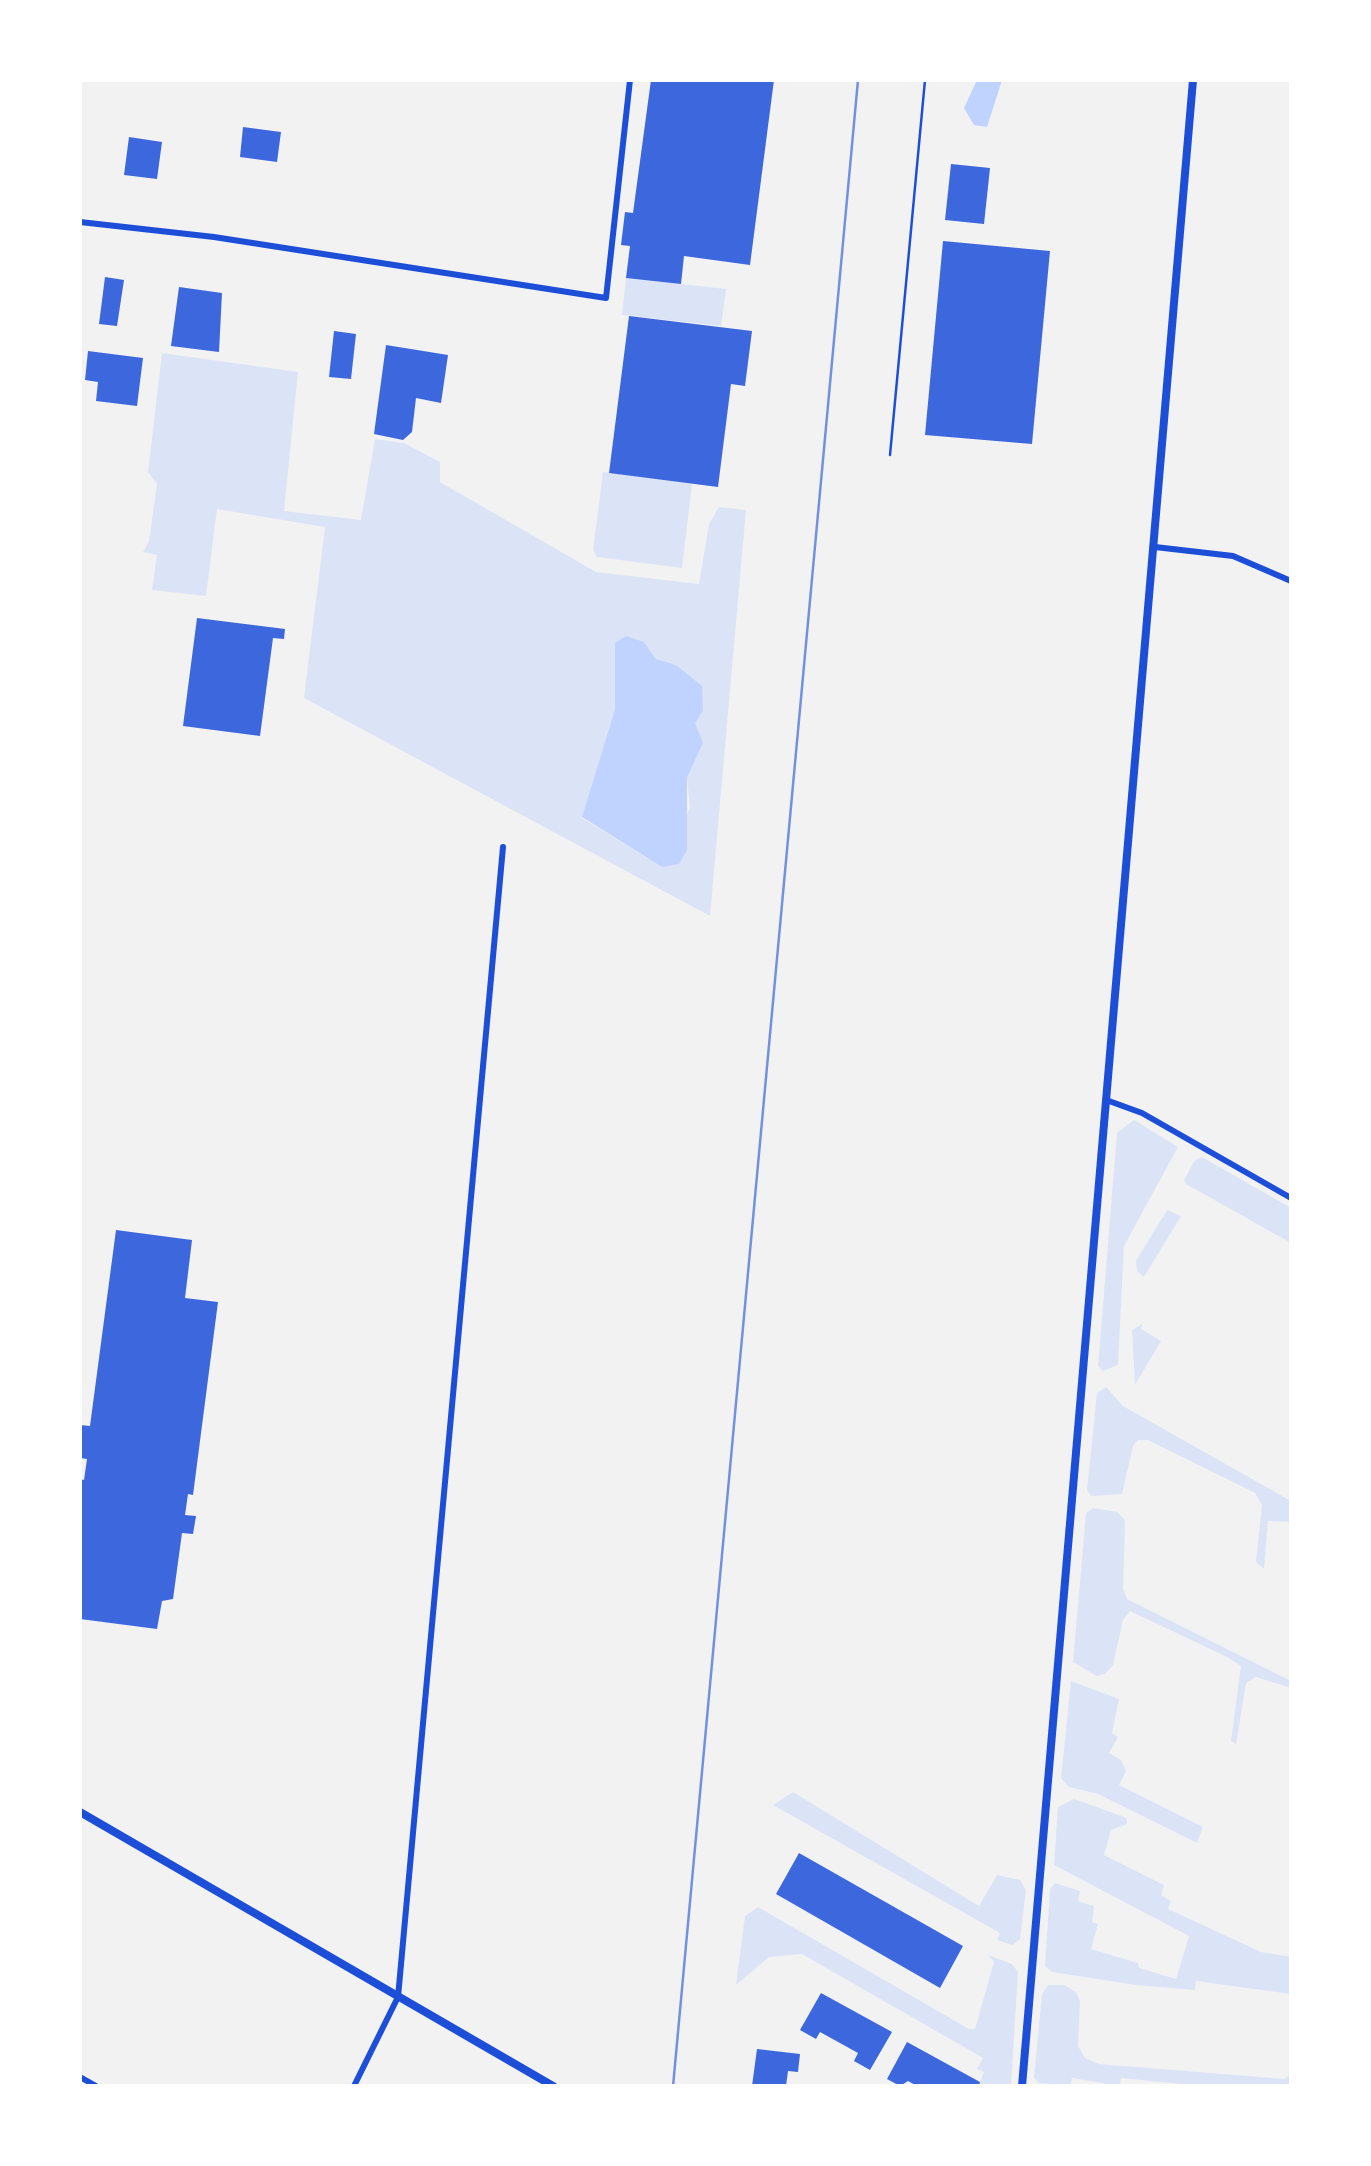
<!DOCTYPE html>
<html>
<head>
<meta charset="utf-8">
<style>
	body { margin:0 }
	#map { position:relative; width:1371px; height:2166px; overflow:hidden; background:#f2f2f2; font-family:Mulish,sans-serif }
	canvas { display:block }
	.frame { position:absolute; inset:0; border:82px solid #fff; pointer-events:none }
</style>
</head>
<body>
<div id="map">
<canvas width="1371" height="2166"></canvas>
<div class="frame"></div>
</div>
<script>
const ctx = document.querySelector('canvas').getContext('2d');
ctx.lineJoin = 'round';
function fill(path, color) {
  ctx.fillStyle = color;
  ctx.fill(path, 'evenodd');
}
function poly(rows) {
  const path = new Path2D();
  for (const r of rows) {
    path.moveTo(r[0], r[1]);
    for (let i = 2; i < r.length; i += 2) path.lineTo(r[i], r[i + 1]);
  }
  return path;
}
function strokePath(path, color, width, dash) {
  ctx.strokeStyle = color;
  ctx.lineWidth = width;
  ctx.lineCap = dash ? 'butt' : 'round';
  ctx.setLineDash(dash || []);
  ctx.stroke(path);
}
fill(poly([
	[626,278,726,289,721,326,622,315],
	[162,353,298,372,284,511,361,520,375,439,404,443,440,462,440,482,596,572,699,584,709,524,719,507,746,510,710,916,304,698,325,527,217,509,206,596,152,590,157,555,143,552,149,541,157,484,148,472],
	[644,642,656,659,676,665,692,680,695,729,703,743,687,778,690,808,662,867,582,818,615,709],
	[603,472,692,484,682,568,597,557,593,550],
	[1134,1120,1178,1147,1124,1246,1118,1365,1103,1371,1098,1366,1117,1133],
	[1202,1157,1291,1208,1291,1243,1186,1184,1184,1180,1195,1160],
	[1167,1210,1181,1216,1144,1277,1137,1271,1136,1261],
	[1142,1324,1141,1329,1161,1341,1135,1385,1132,1330],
	[1106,1387,1123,1406,1291,1501,1291,1522,1268,1521,1264,1569,1256,1562,1262,1505,1255,1493,1148,1440,1138,1440,1133,1446,1122,1494,1091,1496,1087,1490,1097,1393],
	[1093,1508,1117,1512,1125,1520,1123,1589,1127,1599,1291,1681,1291,1688,1256,1677,1246,1683,1236,1744,1231,1741,1241,1666,1227,1657,1130,1611,1123,1620,1113,1665,1105,1674,1097,1676,1073,1662,1086,1513],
	[1071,1681,1119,1699,1112,1733,1118,1737,1109,1753,1121,1760,1126,1771,1119,1785,1203,1827,1197,1843,1098,1794,1069,1787,1061,1778],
	[793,1792,979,1906,997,1875,1020,1880,1026,1890,1020,1939,1012,1945,997,1940,1000,1933,773,1805],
	[1074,1799,1127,1818,1127,1824,1111,1830,1104,1855,1164,1885,1161,1895,1171,1901,1168,1909,1261,1952,1291,1957,1291,1994,1196,1981,1195,1990,1136,1985,1052,1972,1045,1966,1050,1889,1055,1883,1080,1891,1078,1901,1094,1906,1092,1922,1098,1924,1091,1949,1138,1963,1139,1968,1176,1979,1189,1936,1054,1865,1058,1807],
	[758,1907,969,2029,975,2029,994,1962,988,1955,1012,1964,1018,1972,1011,2086,979,2086,984,2072,977,2069,983,2058,802,1954,769,1957,736,1985,745,1916],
	[1048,1985,1064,1985,1076,1992,1080,2001,1078,2046,1085,2058,1099,2064,1284,2079,1291,2074,1291,2086,1202,2086,1121,2078,1120,2086,1072,2078,1070,2086,1039,2083,1034,2078,1042,1994]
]), '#dbe4f7');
fill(poly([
	[977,80,1002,80,987,127,974,125,964,108],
	[626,636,644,642,656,659,676,665,702,686,703,711,695,723,703,743,687,778,687,850,679,864,662,867,582,817,615,709,615,643]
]), '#bfd3fe');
fill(poly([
	[651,80,774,80,750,265,684,256,681,284,626,278,630,246,621,245,625,212,633,213],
	[243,127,281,132,277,162,240,157],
	[129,137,162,142,157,179,124,175],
	[951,164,990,168,984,224,945,220],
	[943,241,1050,251,1032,444,925,435],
	[105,277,124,280,117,326,99,324],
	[179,287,222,293,219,352,171,346],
	[629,316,752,331,745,386,731,384,718,487,609,473],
	[334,331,356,334,351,379,329,377],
	[386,345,448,355,441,403,416,398,412,432,403,440,374,434],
	[88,351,143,358,137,406,96,401,98,382,85,380],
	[197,618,285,629,284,639,273,638,260,736,183,726],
	[116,1230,192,1240,185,1298,218,1302,193,1495,188,1494,185,1515,196,1516,193,1534,182,1533,173,1599,162,1601,157,1629,80,1619,80,1479,84,1480,87,1459,80,1458,80,1425,90,1426],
	[799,1853,963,1946,940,1988,776,1894],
	[821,1993,892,2032,870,2070,854,2061,858,2053,820,2032,816,2039,800,2030],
	[907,2042,980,2082,979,2086,917,2086,908,2081,900,2086,887,2079],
	[757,2049,800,2054,798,2072,788,2071,786,2086,752,2086]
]), '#3d67dc');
strokePath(poly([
	[890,455,925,80]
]), '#1d4ed8', 2.5);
strokePath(poly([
	[80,222,214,237,606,298,630,80],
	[1155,547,1233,556,1291,581],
	[1109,1101,1142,1113,1291,1198],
	[80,2077,96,2086],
	[354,2086,398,1997,503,847]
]), '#1d4ed8', 6);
strokePath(poly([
	[80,1812,553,2086],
	[1022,2086,1193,80]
]), '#1d4ed8', 8);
strokePath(poly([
	[673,2086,858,80]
]), '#7290e2', 2.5);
</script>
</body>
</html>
